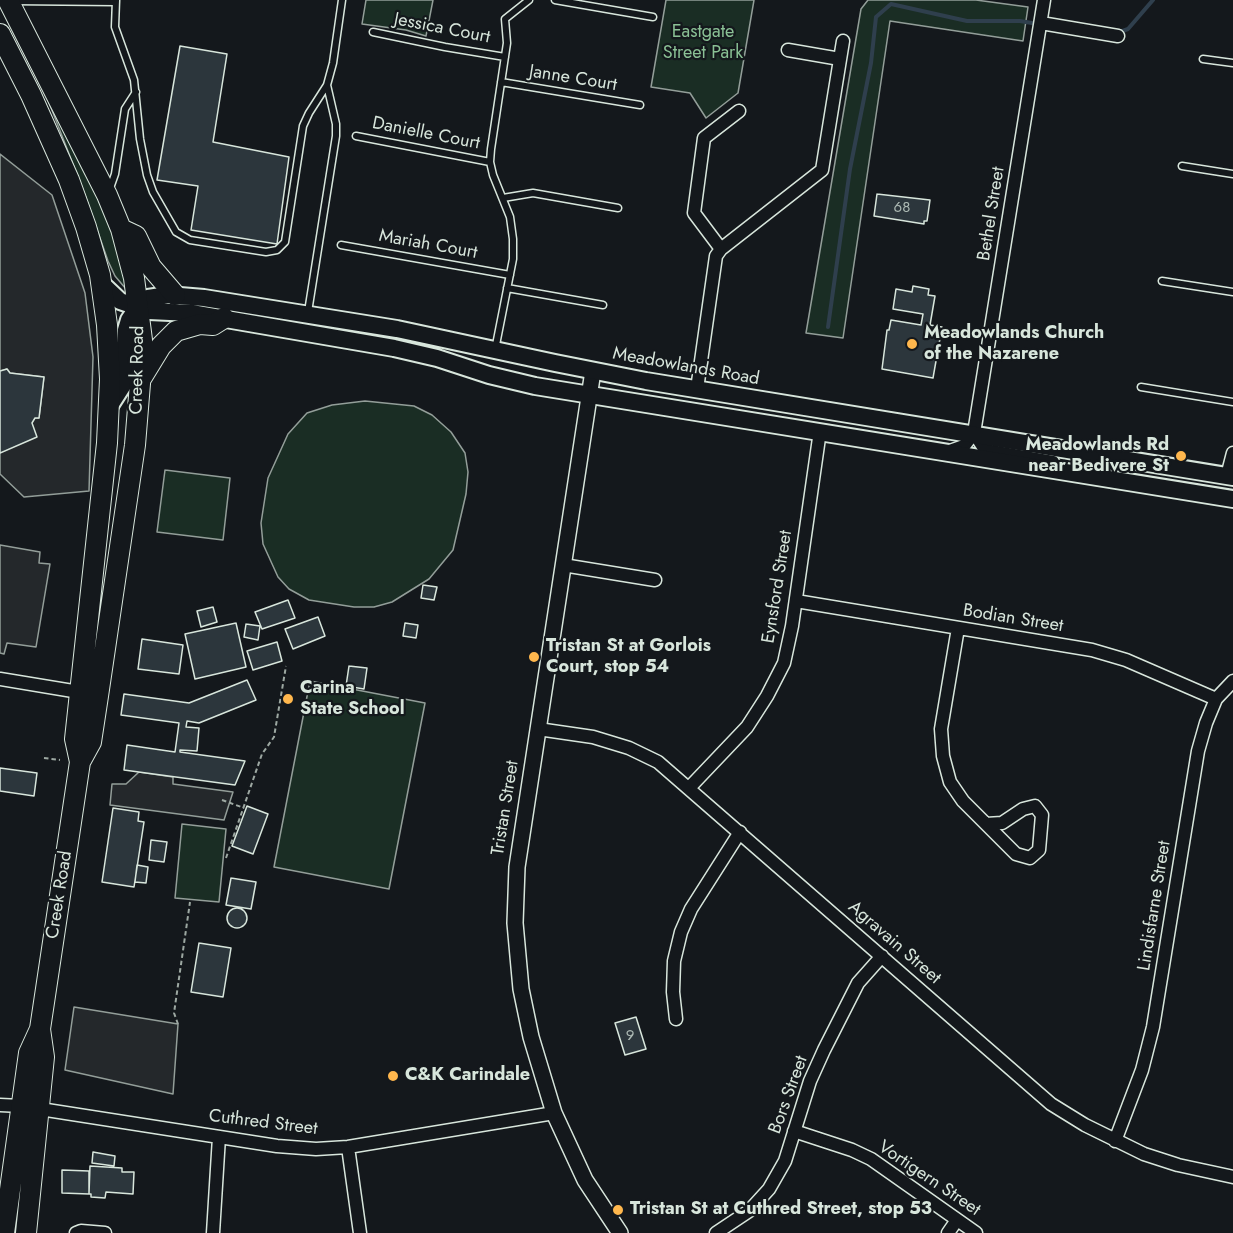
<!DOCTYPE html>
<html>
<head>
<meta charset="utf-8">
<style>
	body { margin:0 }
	canvas { display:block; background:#14181c }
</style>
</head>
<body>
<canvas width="1233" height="1233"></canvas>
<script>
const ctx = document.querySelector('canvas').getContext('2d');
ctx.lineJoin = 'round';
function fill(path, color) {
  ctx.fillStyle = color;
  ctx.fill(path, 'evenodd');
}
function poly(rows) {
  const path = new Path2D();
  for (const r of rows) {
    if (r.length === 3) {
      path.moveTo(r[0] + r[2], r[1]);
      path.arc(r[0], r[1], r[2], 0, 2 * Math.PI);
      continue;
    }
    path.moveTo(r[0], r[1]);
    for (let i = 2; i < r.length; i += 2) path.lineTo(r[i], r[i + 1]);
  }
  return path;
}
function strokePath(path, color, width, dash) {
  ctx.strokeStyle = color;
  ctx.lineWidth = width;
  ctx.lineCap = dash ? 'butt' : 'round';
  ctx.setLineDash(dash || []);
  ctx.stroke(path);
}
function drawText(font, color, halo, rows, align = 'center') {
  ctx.font = font + ' Jost,sans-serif';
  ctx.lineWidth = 4.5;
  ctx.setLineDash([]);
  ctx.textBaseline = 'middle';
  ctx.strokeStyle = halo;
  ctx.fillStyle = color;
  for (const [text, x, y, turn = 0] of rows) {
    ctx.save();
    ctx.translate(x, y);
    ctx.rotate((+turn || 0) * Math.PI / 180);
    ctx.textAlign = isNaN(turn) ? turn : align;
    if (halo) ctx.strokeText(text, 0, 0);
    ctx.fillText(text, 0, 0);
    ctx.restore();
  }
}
const green = poly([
	[366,0,433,0,426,36,406,30,362,24,366,0],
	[666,0,754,0,738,93,706,118,690,93,651,87,666,0],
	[868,0,976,0,1028,7,1023,41,890,21,843,338,806,333,861,9,868,0],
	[48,100,119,240,126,289,115,276,108,261,85,195,48,100],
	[365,401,414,406,432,415,451,432,465,453,468,472,466,494,453,550,429,579,392,602,374,607,354,607,309,600,289,589,278,577,263,544,261,523,268,478,288,434,307,413,332,405,365,401],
	[165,470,230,478,223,540,157,532,165,470],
	[310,681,425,703,389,889,274,867,310,681],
	[182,824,226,829,219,902,175,898,182,824]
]);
fill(green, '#1a2d24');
strokePath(green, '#939e99', 1.5);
const parking = poly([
	[0,154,52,195,85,293,93,357,89,491,24,497,0,474,0,453,35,418,39,418,44,377,10,373,7,369,0,371,0,154],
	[0,545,40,552,39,563,50,564,36,647,7,643,4,654,0,653,0,545],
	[139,772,173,777,173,784,233,792,224,820,110,805,112,784,126,784,139,772],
	[74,1007,178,1024,173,1094,65,1070,74,1007]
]);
fill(parking, '#24282b');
strokePath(parking, '#939e99', 1.5);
strokePath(poly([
	[1117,33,1128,29,1153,0],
	[828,327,850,169,871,63,876,17,891,4,967,21,1020,21,1038,24]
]), '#2f3f4d', 4);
const building = poly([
	[180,46,227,54,213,142,289,157,277,244,191,230,198,186,157,180,180,46],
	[877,194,930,200,927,221,924,221,924,224,874,216,877,194],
	[913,286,929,289,928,295,935,296,930,325,942,327,933,378,882,369,887,330,889,330,891,320,921,325,923,314,893,309,896,289,912,292,913,286],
	[7,369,10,373,44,377,39,418,35,418,32,423,37,437,0,453,0,371,7,369],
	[423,585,437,587,434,600,421,598,423,585],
	[288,600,295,618,262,629,255,612,288,600],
	[213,607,217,622,201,627,197,611,213,607],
	[318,617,325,636,293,649,285,629,318,617],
	[236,623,246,667,195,679,185,634,236,623],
	[405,623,418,625,416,638,403,636,405,623],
	[246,624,260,626,258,640,244,637,246,624],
	[142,639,183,645,179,674,138,669,142,639],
	[277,642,282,661,253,670,247,651,277,642],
	[349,666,367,668,364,689,346,686,349,666],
	[247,680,256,700,199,723,187,721,186,727,199,728,197,751,180,750,180,752,245,761,235,785,124,770,127,745,175,752,179,723,121,715,124,694,189,703,247,680],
	[0,768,37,773,34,796,0,791,0,768],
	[247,806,268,814,253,854,232,846,247,806],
	[113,808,139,812,138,821,144,822,134,887,102,882,113,808],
	[151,840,167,842,164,862,149,860,151,840],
	[137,865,148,867,146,883,135,882,137,865],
	[231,878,256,882,251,909,226,905,231,878],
	[237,918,10],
	[199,943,231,948,223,997,191,992,199,943],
	[636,1017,646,1049,625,1055,615,1023,636,1017],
	[93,1152,115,1156,114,1166,92,1163,93,1152],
	[90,1166,122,1168,122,1172,134,1172,133,1194,106,1192,105,1198,91,1197,91,1194,89,1194,90,1166],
	[62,1170,89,1171,89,1194,62,1193,62,1170]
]);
fill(building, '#2c363c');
strokePath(building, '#d8e6dc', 1.5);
const service = poly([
	[116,0,115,27,134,80,140,139,147,175,153,192,176,232,190,240,266,252,277,250,285,242,303,126,309,113,327,85,333,63,342,0],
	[555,0,653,17],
	[11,1,116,2],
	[373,32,445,47,505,57],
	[1203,59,1233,63],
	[501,82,640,105],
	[356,136,490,162],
	[1182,166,1233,174],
	[109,191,115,174,125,109,136,92],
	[503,198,533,193,618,208],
	[341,245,510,275],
	[1162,281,1233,292],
	[507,288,603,305],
	[308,312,336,136,336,124,327,85],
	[495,350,513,259,513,239,510,217,493,175,490,162,491,149,507,43,505,19,529,0],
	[1141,387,1233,402]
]);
const minor = poly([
	[1041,23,1118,36],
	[788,50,840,59],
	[721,249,694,213,704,138,739,111],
	[697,389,716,256,721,249,822,170,843,41],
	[974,433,985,450,1053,462],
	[947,452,964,446,974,433,1044,0],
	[1227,476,1233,453],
	[563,565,655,580],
	[796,601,1092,650,1126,660,1216,699],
	[958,628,941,729,943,756,950,782,963,801,1016,854,1030,858,1039,850,1042,815,1035,806,1023,809,1002,823,986,824],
	[0,679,85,693],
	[538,729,593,737,629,748,658,762,1051,1104,1085,1125,1144,1154,1178,1165,1233,1177],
	[689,788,747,727,767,696,784,663,792,626,820,431],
	[676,1019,673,992,674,961,681,932,691,909,740,832],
	[0,1105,21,1106,277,1146,316,1149,348,1147,554,1113],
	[794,1131,852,1150,871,1159,976,1233],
	[1115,1141,1142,1070,1153,1027,1198,751,1206,723,1216,699,1233,681],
	[348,1147,360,1233],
	[76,1233,81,1231,105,1233],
	[213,1233,219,1137],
	[716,1233,749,1211,769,1189,785,1161,810,1081,824,1050,858,983,882,956],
	[948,1233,957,1220]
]);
const tertiary = poly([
	[593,371,517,867,515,923,521,989,531,1037,554,1113,585,1180,620,1233]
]);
const secondary = poly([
	[101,283,120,301,149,311,191,313,394,348,437,358,489,375,535,386,1233,499],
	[109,407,125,382,126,330,129,320,137,308,148,298,168,295,204,298,397,329,555,363,646,381,1233,477]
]);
const primary = poly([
	[0,34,31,95,69,180,86,227,100,275,107,325,110,379,107,443,75,739,80,762],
	[121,229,136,236,151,267,175,295],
	[142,377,161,346,176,331,200,324,213,325,224,318],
	[4,1233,29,1053,40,1029,80,762,91,742,98,696,135,445,142,359,142,340,134,278,121,229,107,195,8,0],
	[26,1233,44,1057,40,1029]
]);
strokePath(service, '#d8e6dc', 9);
strokePath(minor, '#d8e6dc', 15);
strokePath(tertiary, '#d8e6dc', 18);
strokePath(secondary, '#d8e6dc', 20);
strokePath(primary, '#d8e6dc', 22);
strokePath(poly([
	[44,758,60,760],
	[222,800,244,808],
	[226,858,262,754,274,737,286,666],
	[178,1024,174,1013,190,902]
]), '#9da8a2', 2, [4.5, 3]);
strokePath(service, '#14181c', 6);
strokePath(minor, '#14181c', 12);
strokePath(tertiary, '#14181c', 15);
strokePath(secondary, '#14181c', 16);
strokePath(primary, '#14181c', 20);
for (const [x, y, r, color] of [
	[912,344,6,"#ffb74d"],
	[1181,456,6,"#ffb74d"],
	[534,657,6,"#ffb74d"],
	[288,699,6,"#ffb74d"],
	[393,1076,6,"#ffb74d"],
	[618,1210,6,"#ffb74d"]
]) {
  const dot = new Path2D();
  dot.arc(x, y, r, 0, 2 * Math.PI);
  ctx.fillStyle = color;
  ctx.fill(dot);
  strokePath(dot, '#14181c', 2);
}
drawText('15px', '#adbab4', null, [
	["68",902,208],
	["9",630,1036]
]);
drawText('18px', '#d8e6dc', '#14181c', [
	["Jessica Court",442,29,11],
	["Janne Court",573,79,9],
	["Danielle Court",426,134,11],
	["Bethel Street",992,214,-81],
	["Mariah Court",428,245,10],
	["Meadowlands Road",686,367,10],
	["Creek Road",138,370,-89],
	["Eynsford Street",778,587,-81],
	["Bodian Street",1013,619,9],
	["Tristan Street",506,808,-81],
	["Creek Road",60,895,-81],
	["Lindisfarne Street",1155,906,-81],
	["Agravain Street",894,943,41],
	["Bors Street",789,1095,-70],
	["Cuthred Street",263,1123,7],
	["Vortigern Street",929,1179,34]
]);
drawText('18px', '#8ac095', '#14181c', [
	["Eastgate",703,33],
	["Street Park",703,54]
]);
drawText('bold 18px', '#d8e6dc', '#14181c', [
	["Meadowlands Church",924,334],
	["of the Nazarene",924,355],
	["Meadowlands Rd",1169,446,"right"],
	["near Bedivere St",1169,467,"right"],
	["Tristan St at Gorlois",546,647],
	["Court, stop 54",546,668],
	["Carina",300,689],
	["State School",300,710],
	["C&K Carindale",405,1076],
	["Tristan St at Cuthred Street, stop 53",630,1210]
], 'left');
</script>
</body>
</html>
